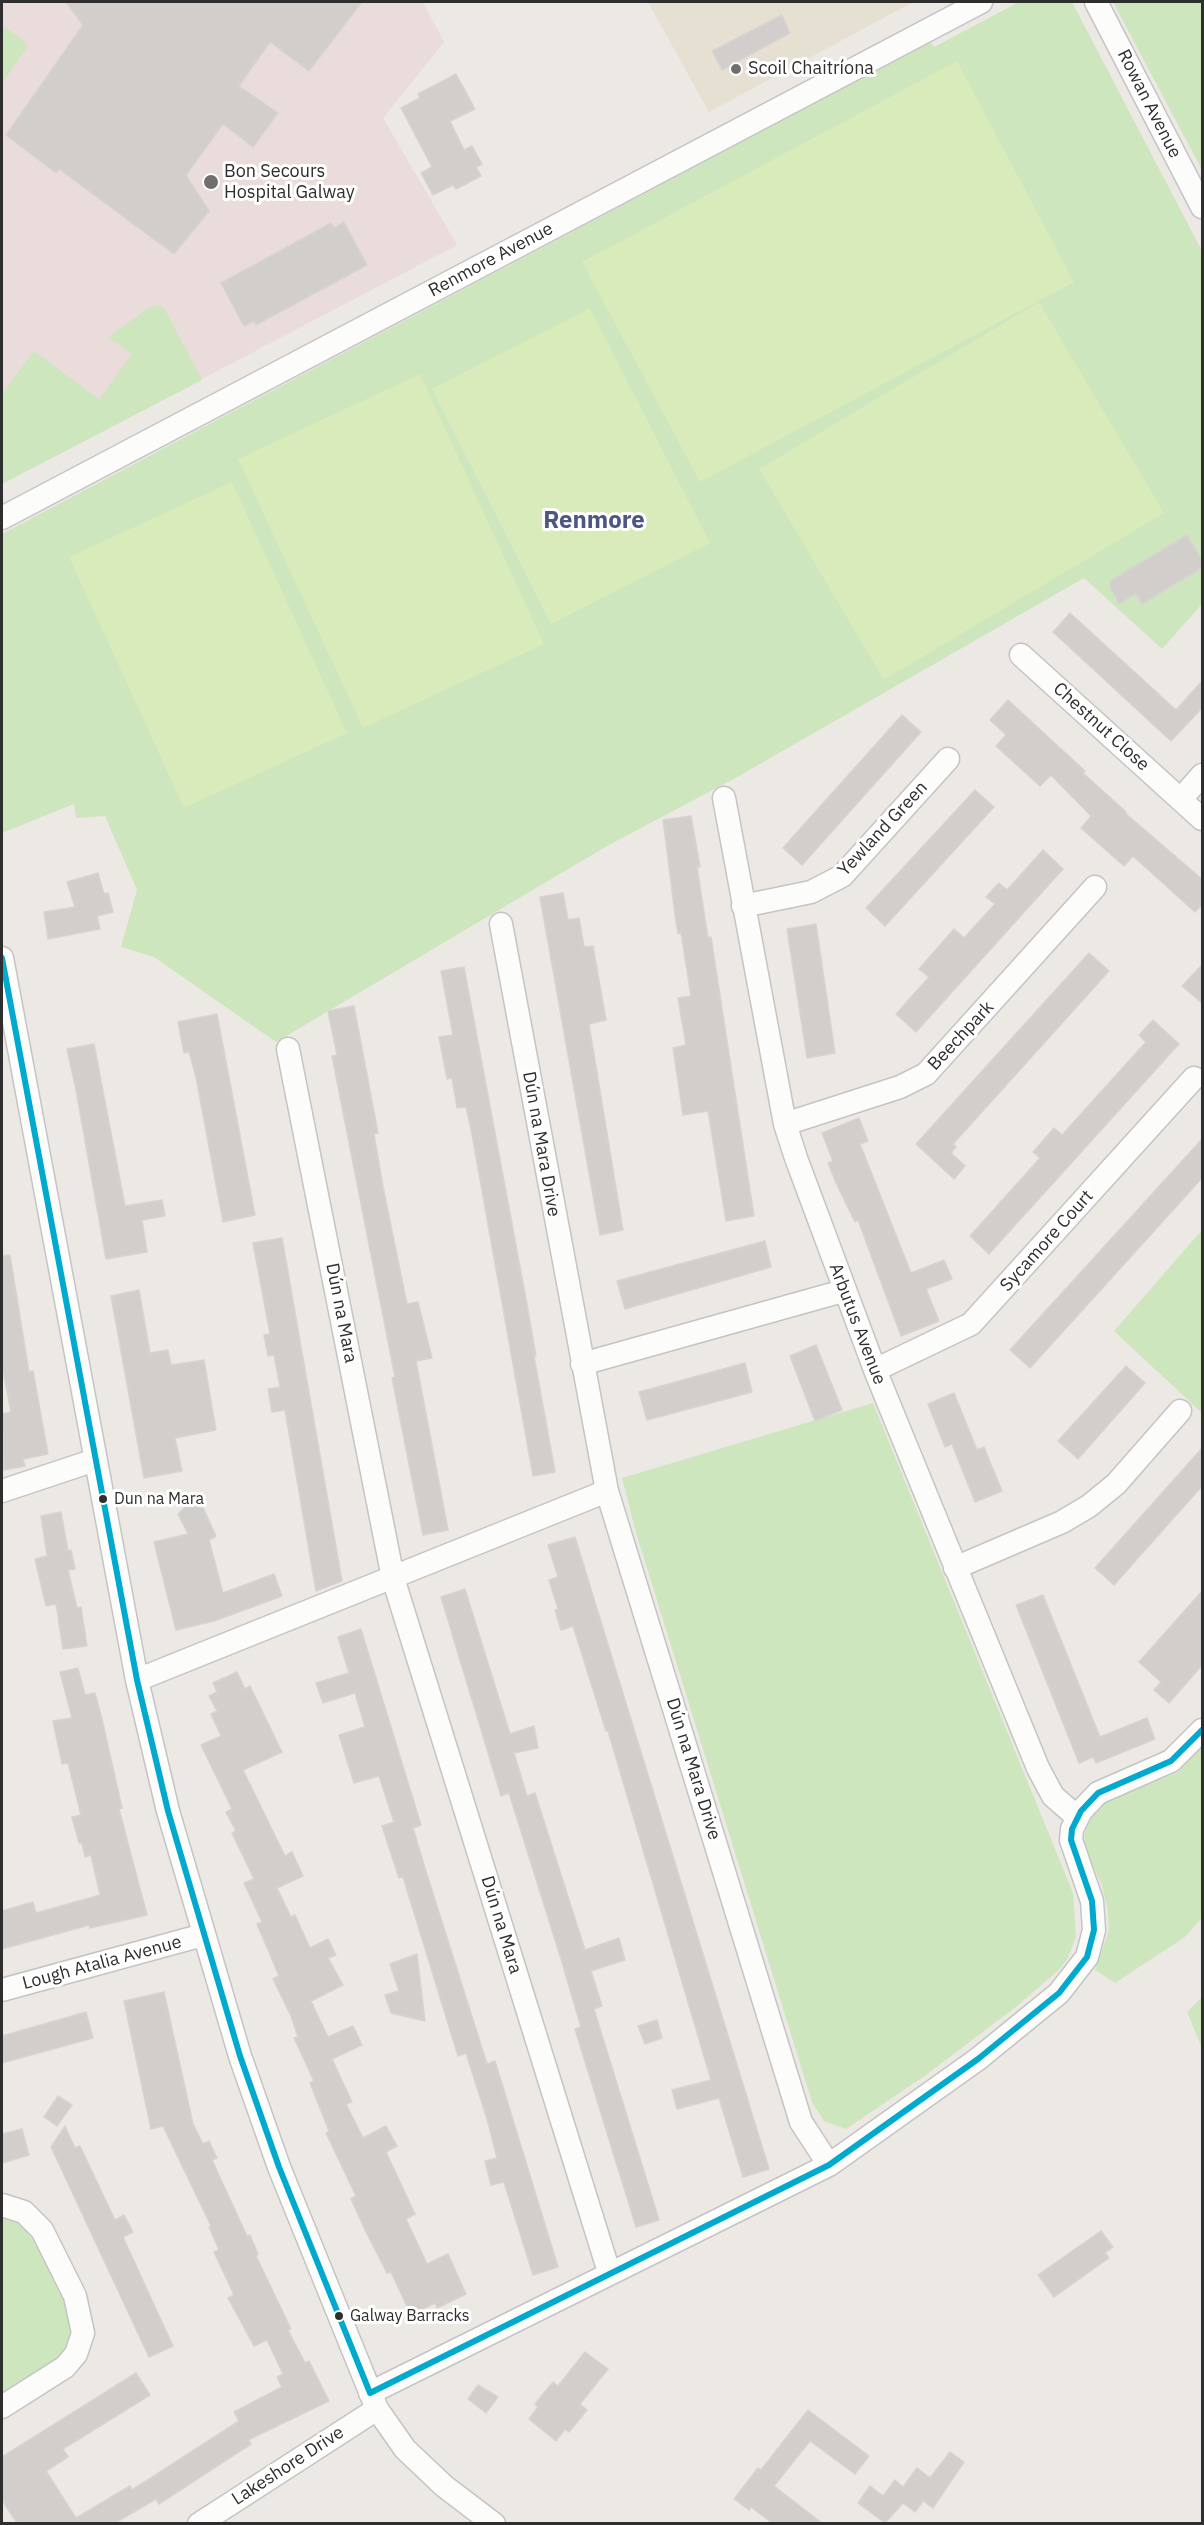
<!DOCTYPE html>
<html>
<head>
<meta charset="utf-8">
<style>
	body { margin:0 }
	#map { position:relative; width:1204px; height:2525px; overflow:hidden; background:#ece8e4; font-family:"IBM Plex Sans",sans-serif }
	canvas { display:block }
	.frame { position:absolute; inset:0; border:3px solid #2e2e2e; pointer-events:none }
</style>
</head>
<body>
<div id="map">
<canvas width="1204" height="2525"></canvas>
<div class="frame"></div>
</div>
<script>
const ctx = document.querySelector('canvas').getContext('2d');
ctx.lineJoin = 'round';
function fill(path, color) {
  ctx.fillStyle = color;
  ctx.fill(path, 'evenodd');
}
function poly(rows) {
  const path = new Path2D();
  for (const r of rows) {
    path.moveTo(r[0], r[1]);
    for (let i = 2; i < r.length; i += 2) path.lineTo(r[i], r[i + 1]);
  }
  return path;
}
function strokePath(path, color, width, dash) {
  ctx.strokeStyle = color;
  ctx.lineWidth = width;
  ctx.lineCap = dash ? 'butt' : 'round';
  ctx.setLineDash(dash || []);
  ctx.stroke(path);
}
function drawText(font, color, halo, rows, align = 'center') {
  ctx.font = font + ' "IBM Plex Sans",sans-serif';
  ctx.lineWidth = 6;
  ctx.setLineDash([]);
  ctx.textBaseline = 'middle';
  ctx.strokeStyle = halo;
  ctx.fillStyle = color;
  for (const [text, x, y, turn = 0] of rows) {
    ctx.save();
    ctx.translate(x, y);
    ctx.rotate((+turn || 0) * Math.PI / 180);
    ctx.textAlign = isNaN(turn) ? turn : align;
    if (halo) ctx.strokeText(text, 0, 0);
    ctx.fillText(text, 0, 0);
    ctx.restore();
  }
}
fill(poly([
	[648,2,913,2,709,112]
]), '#e6e0d3');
fill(poly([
	[2,2,423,2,444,42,383,118,457,245,2,484]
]), '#e9dcdb');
fill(poly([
	[1019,2,1072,2,1202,251,1202,604,1162,649,1084,578,739,776,607,846,276,1042,154,957,121,947,137,890,105,816,76,818,74,804,2,833,2,534,930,42,934,47],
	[1113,2,1202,2,1202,170],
	[2,26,22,39,27,47,2,84],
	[158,305,164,308,202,380,2,484,2,394,34,351,99,399,132,354,108,337,150,307],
	[1202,1230,1202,1413,1114,1331],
	[873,1403,1073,1893,1076,1937,1068,1958,1060,1969,1017,2006,926,2075,846,2129,824,2121,812,2102,635,1529,622,1478],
	[1202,1747,1202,1918,1185,1937,1115,1983,1095,1970,1109,1930,1107,1907,1102,1886,1086,1850,1084,1836,1090,1817,1105,1802,1177,1773],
	[1202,1997,1202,2048,1187,2012],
	[2,2216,18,2221,38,2246,63,2297,73,2337,62,2355,2,2393]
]), '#cee6be');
fill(poly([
	[957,61,1074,282,700,482,582,262],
	[1039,302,1164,513,884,680,759,469],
	[590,308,710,543,551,624,432,389],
	[420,374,544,644,363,728,238,459],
	[232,482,347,733,184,808,69,557]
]), '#d9eabb');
const building = poly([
	[66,2,362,2,309,71,270,42,239,86,278,113,253,147,223,124,186,175,209,211,174,254,59,169,56,173,6,135,83,25,66,2],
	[782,15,790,33,722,70,712,51,782,15],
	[456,74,475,109,450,121,464,150,472,146,482,164,476,167,481,176,456,189,453,185,433,195,421,173,432,167,401,108,420,98,418,94,456,74],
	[344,222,367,265,256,325,254,321,244,326,221,283,331,223,334,228,344,222],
	[1187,535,1203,562,1203,567,1142,604,1136,594,1119,604,1110,587,1110,581,1187,535],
	[1070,613,1176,710,1203,680,1203,707,1171,741,1053,632,1070,613],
	[1008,700,1085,771,1083,773,1126,812,1125,813,1203,880,1203,904,1195,912,1133,856,1124,866,1081,828,1091,816,1051,775,1040,786,996,746,1006,735,990,720,1008,700],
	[902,715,921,732,802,865,783,848,902,715],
	[975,790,994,807,885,926,866,908,975,790],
	[691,816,700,867,697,867,708,938,711,937,754,1216,726,1221,708,1111,683,1115,673,1048,686,1045,678,998,691,996,681,933,678,934,676,922,663,820,691,816],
	[1043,850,1063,869,916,1032,896,1014,929,977,919,969,954,929,964,938,995,904,986,897,999,883,1007,890,1043,850],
	[98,873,104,894,108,893,113,912,97,916,100,929,48,939,44,912,75,907,67,882,98,873],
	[563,893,568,920,579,918,584,947,593,946,606,1020,589,1024,623,1230,600,1235,540,897,563,893],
	[816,924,835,1053,807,1058,787,929,816,924],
	[1089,953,1109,971,953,1144,956,1147,951,1153,965,1166,954,1179,916,1144,1089,953],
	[1203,964,1203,1004,1182,986,1203,964],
	[464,967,526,1299,536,1356,534,1356,555,1472,533,1476,471,1129,466,1107,457,1108,452,1078,447,1079,439,1037,453,1035,441,971,464,967],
	[354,1006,378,1133,374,1134,383,1187,407,1304,418,1302,432,1358,416,1361,448,1530,423,1535,392,1378,395,1377,332,1056,337,1055,328,1011,354,1006],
	[217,1014,255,1215,223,1222,196,1077,189,1052,184,1053,178,1022,217,1014],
	[1153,1020,1179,1044,989,1254,970,1236,1040,1158,1033,1152,1054,1128,1062,1135,1146,1042,1139,1035,1153,1020],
	[94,1044,125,1206,162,1200,165,1216,142,1220,147,1252,106,1259,76,1090,67,1049,94,1044],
	[859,1118,868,1141,860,1144,911,1273,944,1260,952,1279,926,1289,939,1321,901,1336,858,1220,855,1222,836,1183,828,1163,833,1161,822,1133,859,1118],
	[1203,1138,1203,1177,1030,1368,1010,1350,1203,1138],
	[282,1238,342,1581,316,1591,285,1410,272,1412,268,1389,280,1387,274,1355,268,1356,264,1335,270,1334,253,1243,282,1238],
	[765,1241,771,1267,625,1309,617,1281,765,1241],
	[10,1255,29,1372,33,1371,48,1454,23,1459,25,1466,4,1470,2,1414,11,1412,2,1365,2,1256,10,1255],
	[139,1290,150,1353,168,1350,171,1365,204,1360,216,1430,175,1438,182,1471,144,1478,111,1296,139,1290],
	[816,1345,842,1410,815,1421,790,1356,816,1345],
	[745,1363,752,1392,647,1420,639,1392,745,1363],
	[1126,1366,1145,1383,1078,1459,1058,1441,1126,1366],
	[954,1393,977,1450,984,1447,1002,1491,975,1502,952,1444,945,1447,928,1404,954,1393],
	[1203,1447,1203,1485,1114,1585,1095,1568,1203,1447],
	[191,1501,200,1501,216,1536,209,1540,223,1593,274,1574,282,1596,214,1621,176,1630,154,1542,188,1534,178,1514,191,1501],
	[61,1512,68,1551,71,1550,75,1569,68,1570,77,1608,81,1607,87,1646,63,1649,56,1604,46,1606,35,1559,47,1556,41,1516,61,1512],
	[575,1537,769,2169,743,2177,719,2098,677,2109,672,2090,711,2080,608,1731,606,1731,573,1626,561,1630,555,1610,558,1609,549,1580,558,1577,548,1545,575,1537],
	[465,1589,510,1734,534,1726,538,1748,514,1753,527,1796,535,1793,585,1950,619,1938,625,1960,591,1971,602,2006,594,2009,659,2220,636,2227,575,2029,581,2027,561,1959,509,1793,501,1796,441,1597,465,1589],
	[1203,1590,1203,1664,1169,1703,1154,1690,1161,1682,1139,1662,1203,1590],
	[1043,1595,1100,1737,1147,1718,1155,1739,1096,1763,1093,1757,1079,1763,1016,1605,1043,1595],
	[361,1629,421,1825,413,1828,425,1868,487,2064,495,2061,558,2267,533,2275,504,2182,491,2185,485,2161,497,2158,487,2119,466,2053,458,2056,403,1877,399,1878,382,1826,394,1822,379,1776,354,1783,339,1735,365,1727,355,1693,323,1703,316,1683,349,1673,338,1637,361,1629],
	[78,1668,85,1695,95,1693,102,1719,122,1808,119,1809,147,1915,90,1928,89,1925,2,1949,2,1911,33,1902,36,1913,100,1895,91,1855,85,1857,82,1843,79,1843,72,1817,81,1815,68,1763,62,1764,53,1721,72,1718,60,1672,78,1668],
	[237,1672,245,1689,250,1686,282,1752,243,1770,285,1856,292,1852,303,1876,277,1888,291,1917,295,1915,310,1948,328,1939,336,1955,328,1958,343,1985,311,2001,328,2037,353,2026,362,2045,332,2059,352,2102,346,2104,363,2138,386,2126,397,2146,386,2152,415,2214,406,2219,427,2264,448,2254,466,2294,437,2308,435,2303,411,2315,391,2272,387,2273,365,2230,351,2199,356,2196,326,2133,329,2131,310,2083,314,2081,294,2038,298,2037,291,2016,273,1979,279,1976,257,1924,262,1922,244,1883,254,1879,232,1833,236,1831,226,1812,232,1809,201,1745,221,1736,211,1714,217,1711,209,1696,217,1692,213,1683,237,1672],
	[417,1954,425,2021,391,2013,385,1995,399,1991,390,1964,417,1954],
	[164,1992,193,2124,203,2144,209,2141,217,2158,212,2160,247,2236,250,2235,258,2254,256,2256,291,2329,288,2330,305,2363,309,2361,329,2401,248,2440,251,2444,159,2504,156,2499,115,2523,17,2523,2,2500,2,2457,136,2373,150,2395,63,2449,68,2457,46,2471,76,2518,130,2486,132,2490,239,2421,234,2412,282,2387,277,2377,283,2374,267,2340,254,2346,228,2298,234,2295,214,2252,219,2250,209,2227,211,2226,163,2126,151,2129,124,2001,164,1992],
	[86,2012,93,2038,2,2063,2,2036,86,2012],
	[657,2020,662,2038,645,2044,638,2026,657,2020],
	[58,2096,72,2105,57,2126,44,2117,58,2096],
	[65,2126,75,2148,80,2146,115,2220,124,2215,133,2232,123,2237,173,2346,149,2357,51,2147,65,2126],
	[22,2129,29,2155,2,2163,2,2134,22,2129],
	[1101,2231,1113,2247,1105,2253,1109,2258,1054,2297,1038,2275,1101,2231],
	[585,2352,608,2369,580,2404,587,2410,569,2432,565,2429,556,2441,529,2419,538,2407,535,2404,553,2382,558,2386,585,2352],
	[478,2385,498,2397,486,2413,468,2399,478,2385],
	[808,2410,869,2456,855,2474,810,2441,774,2486,822,2523,772,2523,751,2507,749,2510,734,2499,758,2468,761,2470,808,2410],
	[950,2452,964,2462,933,2508,923,2501,915,2512,903,2503,885,2523,858,2503,870,2486,883,2496,895,2480,903,2487,917,2468,930,2478,950,2452]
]);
fill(building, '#d1cecb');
strokePath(building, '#d7d4d0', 1.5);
const street = poly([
	[1096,2,1202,207],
	[2,518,981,2],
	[1021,655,1202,819],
	[724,798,785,1124,796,1158,875,1370,1038,1768,1053,1796,1077,1817],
	[1181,799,1202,775],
	[743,906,811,892,842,876,948,759],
	[501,924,607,1491,801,2122,829,2165],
	[2,958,137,1680,168,1811,240,2056,279,2167,377,2409,405,2449,444,2486,494,2524],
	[288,1049,393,1578,609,2272],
	[785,1124,900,1087,926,1074,1095,887],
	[582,1364,843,1291],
	[875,1370,971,1324,1194,1078],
	[2,1491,95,1460],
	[955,1568,1062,1522,1089,1506,1116,1484,1180,1411],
	[137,1680,607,1491],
	[2,1990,203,1935],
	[2,2205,24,2212,42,2230,75,2296,83,2333,76,2354,65,2367,2,2407],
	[370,2393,829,2165,978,2059,1059,1993,1087,1957,1094,1930,1092,1901,1071,1840,1072,1829,1081,1811,1098,1793,1171,1761,1202,1730],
	[199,2524,377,2409]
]);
strokePath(street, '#c5c4c5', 25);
strokePath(street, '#fcfcfb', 22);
strokePath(poly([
	[2,958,137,1680,168,1811,240,2056,279,2167,370,2393],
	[370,2393,829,2165,978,2059,1059,1993,1087,1957,1094,1930,1092,1901,1071,1840,1072,1829,1081,1811,1098,1793,1171,1761,1202,1730]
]), '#00a9ce', 6);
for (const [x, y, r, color] of [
	[736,69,6,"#706f6e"],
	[211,182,8,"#706f6e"],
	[103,1499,5,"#2e2e2e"],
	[339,2316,5,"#2e2e2e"]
]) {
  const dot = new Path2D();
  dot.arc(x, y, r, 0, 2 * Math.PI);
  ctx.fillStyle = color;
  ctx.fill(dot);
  strokePath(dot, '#fff', 2);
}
drawText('16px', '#2e2e2e', '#fff', [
	["Dun na Mara",114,1499],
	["Galway Barracks",350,2316]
], 'left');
drawText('18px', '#2e2e2e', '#fff', [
	["Scoil Chaitríona",748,69],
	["Bon Secours",224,172],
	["Hospital Galway",224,193]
], 'left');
drawText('18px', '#2e2e2e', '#fff', [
	["Rowan Avenue",1149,104,63],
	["Renmore Avenue",491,260,-28],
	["Chestnut Close",1101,727,42],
	["Yewland Green",883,829,-47],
	["Beechpark",961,1036,-47],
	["Dún na Mara Drive",541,1144,80],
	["Sycamore Court",1047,1241,-48],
	["Dún na Mara",341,1313,79],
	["Arbutus Avenue",857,1324,69],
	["Dún na Mara Drive",693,1769,73],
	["Dún na Mara",501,1925,73],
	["Lough Atalia Avenue",102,1963,-15],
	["Lakeshore Drive",288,2466,-33]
]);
drawText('bold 24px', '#4d5680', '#fff', [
	["Renmore",594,521]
]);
</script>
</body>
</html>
